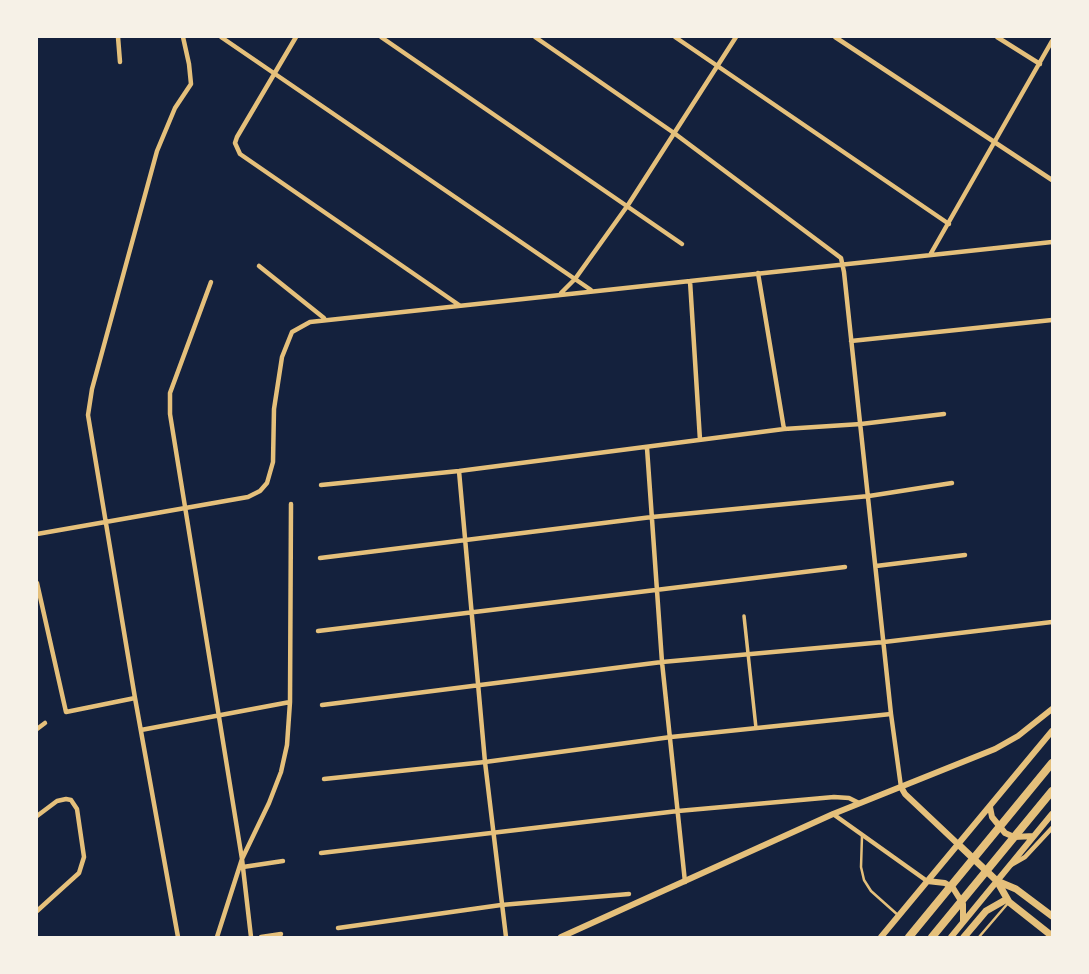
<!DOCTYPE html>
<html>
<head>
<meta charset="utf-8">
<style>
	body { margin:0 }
	#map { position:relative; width:1089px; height:974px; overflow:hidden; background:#14213d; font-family:"Fira Sans Condensed",sans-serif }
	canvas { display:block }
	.frame { position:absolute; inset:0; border:38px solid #f6f1e7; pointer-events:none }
</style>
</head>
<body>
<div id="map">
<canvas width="1089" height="974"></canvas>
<div class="frame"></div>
</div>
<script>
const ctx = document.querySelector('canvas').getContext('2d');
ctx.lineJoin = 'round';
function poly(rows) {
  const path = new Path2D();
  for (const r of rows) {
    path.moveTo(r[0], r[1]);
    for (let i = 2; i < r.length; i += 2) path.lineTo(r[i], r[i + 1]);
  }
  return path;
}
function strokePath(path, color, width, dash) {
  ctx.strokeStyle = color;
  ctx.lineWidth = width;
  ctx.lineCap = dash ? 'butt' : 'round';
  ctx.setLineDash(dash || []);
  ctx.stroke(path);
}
strokePath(poly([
	[862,836,861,867,864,880,871,891,899,916],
	[979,937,1009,902]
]), '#e5c07b', 2.5);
strokePath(poly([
	[744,616,756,728]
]), '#e5c07b', 3.5);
strokePath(poly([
	[118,37,120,62],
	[221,37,591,290],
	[296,37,237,137,235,143,240,154,459,305],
	[381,37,682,244],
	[535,37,674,133,841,258,844,272,891,714,901,787],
	[675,37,949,224],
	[835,37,1052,180],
	[997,37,1040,64],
	[930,255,1052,41],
	[259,266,324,318],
	[758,273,784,429],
	[690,281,700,440],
	[211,282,170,393,170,414,242,859,251,937],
	[561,293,575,279,628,205,736,37],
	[851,341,1052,320],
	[647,448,662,662,685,882],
	[459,471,485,762,506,937],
	[321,485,459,471,784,429,861,424,944,414],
	[37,534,248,497,260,491,267,483,273,462,274,409,282,357,292,332,310,322,1052,242],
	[320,558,652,517,869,496,952,483],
	[876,566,965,555],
	[37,583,66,712,135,698],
	[318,631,845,567],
	[322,705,662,662,884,642,1052,622],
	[37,729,45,723],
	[141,730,290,702],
	[324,779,485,762,671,737,891,714],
	[833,814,927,881],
	[37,816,57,801,66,799,71,800,77,809,84,857,79,873,37,911],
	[321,853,678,811,834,797,849,798,859,803],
	[1011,865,1025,857,1052,828],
	[243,867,283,861],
	[338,928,501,905,629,894],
	[178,937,135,698,88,415,92,389,157,151,175,108,191,84,189,64,183,37],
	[217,937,242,859,269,803,281,772,287,745,290,702,291,504],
	[261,937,281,934]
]), '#e5c07b', 4.5);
strokePath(poly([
	[901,787,905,794,959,845],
	[561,937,833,814,995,749,1018,736,1052,709]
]), '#e5c07b', 6);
strokePath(poly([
	[990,807,992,817,1005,833,1014,837,1034,836],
	[927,881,945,883,953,888,963,904,963,921],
	[881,937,1052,731],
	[951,937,1052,814]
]), '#e5c07b', 6);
strokePath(poly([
	[959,845,997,881,1016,889,1052,916],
	[997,881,1009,902,1052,936],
	[964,937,986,911,1007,899]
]), '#e5c07b', 7);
strokePath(poly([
	[909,937,1052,763],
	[932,937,1052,791]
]), '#e5c07b', 8);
</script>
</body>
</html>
